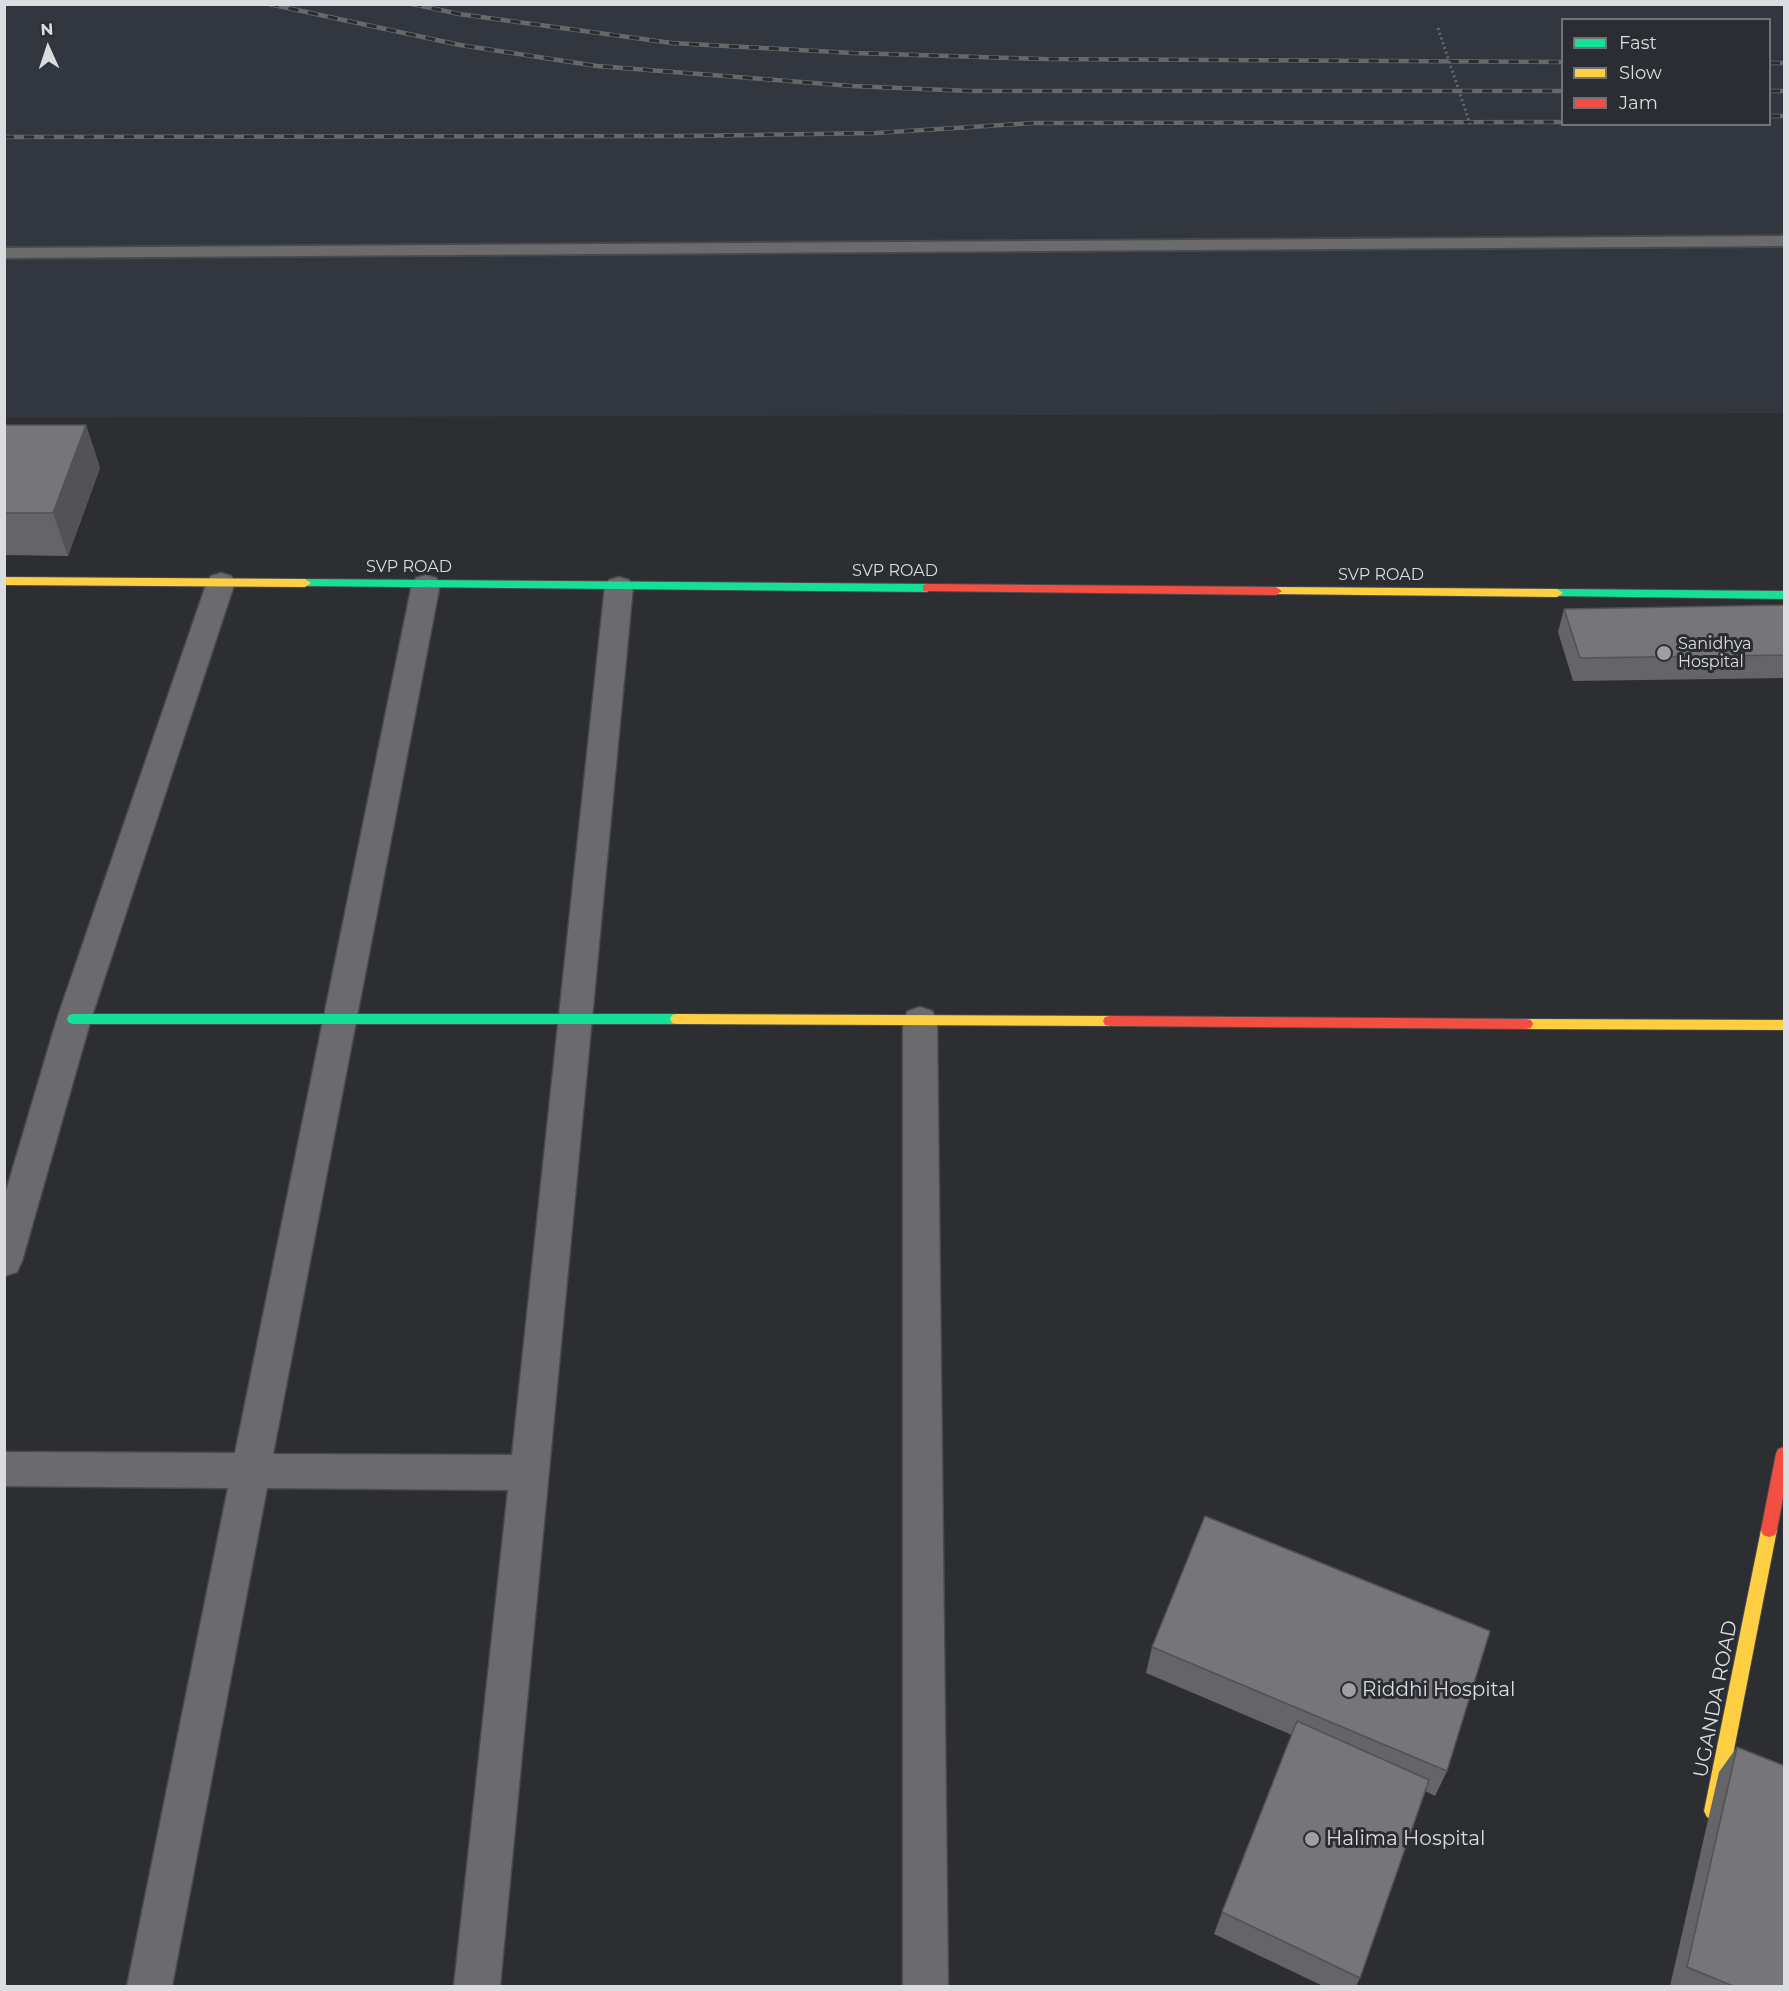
<!DOCTYPE html>
<html>
<head>
<meta charset="utf-8">
<style>
	body { margin:0 }
	#map { position:relative; width:1789px; height:1991px; overflow:hidden; background:#2c2e31; font-family:Montserrat,sans-serif }
	canvas { display:block }
	.frame { position:absolute; inset:0; border:6px solid #dadcdf; pointer-events:none }
	.legend { position:absolute; left:1561px; top:18px; width:210px; height:108px; box-sizing:border-box; background:#2b2d32; border:2px solid #717377; margin:0; padding:8px 10px; list-style:none; font-size:18px; color:#dadcdf }
	.legend li { display:flex; align-items:center; gap:12px; height:30px }
	.legend b { width:30px; border:2px solid #717377 }
	.north { position:absolute; left:18px; top:18px; width:60px; height:60px; -webkit-text-stroke:4px #2b2d32; paint-order:stroke; rotate:357deg; font-size:16px; font-weight:700; line-height:24px; text-align:center; color:#dadcdf }
	.north::after { content:''; display:block; margin:auto; width:21px; height:27px; background:#dadcdf; clip-path:polygon(50% 0,100% 100%,50% 72%,0 100%) }
</style>
</head>
<body>
<div id="map">
<canvas width="1789" height="1991"></canvas>
<div class="frame"></div>
<ul class="legend">
<li><b style="height:8px;background:#16e098"></b>Fast</li>
<li><b style="height:8px;background:#ffcf43"></b>Slow</li>
<li><b style="height:8px;background:#f24e42"></b>Jam</li>
</ul>
<div class="north">N</div>
</div>
<script>
const ctx = document.querySelector('canvas').getContext('2d');
ctx.lineJoin = 'round';
function fill(path, color) {
  ctx.fillStyle = color;
  ctx.fill(path, 'evenodd');
}
function poly(rows) {
  const path = new Path2D();
  for (const r of rows) {
    path.moveTo(r[0], r[1]);
    for (let i = 2; i < r.length; i += 2) path.lineTo(r[i], r[i + 1]);
  }
  return path;
}
function strokePath(path, color, width, dash) {
  ctx.strokeStyle = color;
  ctx.lineWidth = width;
  ctx.lineCap = dash ? 'butt' : 'round';
  ctx.setLineDash(dash || []);
  ctx.stroke(path);
}
function drawText(font, color, halo, rows, align = 'center') {
  ctx.font = font + ' Montserrat,sans-serif';
  ctx.lineWidth = 6;
  ctx.setLineDash([]);
  ctx.textBaseline = 'middle';
  ctx.strokeStyle = halo;
  ctx.fillStyle = color;
  for (const [text, x, y, turn = 0] of rows) {
    ctx.save();
    ctx.translate(x, y);
    ctx.rotate((+turn || 0) * Math.PI / 180);
    ctx.textAlign = isNaN(turn) ? turn : align;
    if (halo) ctx.strokeText(text, 0, 0);
    ctx.fillText(text, 0, 0);
    ctx.restore();
  }
}
fill(poly([
	[4,5,1784,5,1784,413,5,418],
	[1562,20,1770,20,1770,124,1562,124]
]), '#31363f');
const lane = poly([
	[1784,236,1784,246,4,258,4,248,1784,236]
]);
const street = poly([
	[221,573,231,576,235,582,91,1019,22,1261,17,1272,4,1276,4,1198,57,1019,207,582,211,576,221,573],
	[426,575,436,578,440,584,273,1454,512,1455,605,586,609,580,619,577,629,580,633,586,500,1986,454,1986,508,1490,267,1488,172,1986,127,1986,228,1488,4,1486,4,1452,235,1453,412,584,416,578,426,575],
	[920,1007,932,1011,937,1020,948,1986,903,1986,903,1020,908,1011,920,1007]
]);
const fast = poly([
	[305,579,927,584,933,588,927,592,301,586,301,580,305,579],
	[1557,589,1784,591,1784,599,1553,596,1553,590,1557,589],
	[74,1014,677,1014,682,1015,684,1019,682,1023,677,1024,74,1024,69,1023,67,1019,69,1015,74,1014]
]);
const slow = poly([
	[4,577,305,579,311,583,305,587,4,585,4,577],
	[1276,587,1557,589,1563,593,1557,597,1272,594,1272,588,1276,587],
	[677,1014,1110,1016,1115,1017,1117,1021,1115,1025,1110,1026,677,1024,672,1023,670,1019,672,1015,677,1014],
	[1526,1019,1784,1020,1784,1030,1526,1029,1521,1028,1519,1024,1521,1020,1526,1019],
	[1769,1523,1775,1525,1777,1530,1722,1811,1719,1817,1713,1820,1707,1817,1704,1811,1761,1530,1763,1525,1769,1523]
]);
const jam = poly([
	[927,584,1276,587,1282,591,1276,595,923,591,923,585,927,584],
	[1110,1016,1526,1019,1531,1020,1533,1024,1531,1028,1526,1029,1110,1026,1105,1025,1103,1021,1105,1017,1110,1016],
	[1784,1447,1784,1492,1777,1530,1775,1535,1769,1537,1763,1535,1761,1530,1776,1454,1778,1449,1784,1447]
]);
strokePath(lane, '#484a4c', 4);
strokePath(street, '#484a4c', 3);
strokePath(fast, '#484a4c', 2);
strokePath(slow, '#484a4c', 2);
strokePath(jam, '#484a4c', 2);
fill(lane, '#6b6b6d');
fill(street, '#6b6b6d');
fill(fast, '#16e098');
fill(slow, '#ffcf43');
fill(jam, '#f24e42');
const rail = poly([
	[269,4,460,45,597,66,852,86,970,91,1562,91],
	[412,4,459,14,672,43,853,53,1043,59,1562,62],
	[1770,63,1784,63],
	[1770,91,1784,91],
	[1770,116,1784,116],
	[4,137,689,136,876,133,1034,123,1562,122]
]);
strokePath(rail, '#68686a', 4.5);
strokePath(rail, '#2b2d32', 3, [10]);
strokePath(poly([
	[1438,28,1470,124]
]), '#67686a', 3, [2, 3]);
fill(poly([
	[4,425,86,425,100,468,68,556,4,555],
	[1785,605,1785,678,1573,681,1558,632,1564,609],
	[1152,1647,1447,1771,1435,1796,1425,1791,1360,1978,1356,1986,1323,1986,1214,1934,1222,1912,1292,1735,1146,1673],
	[1737,1747,1785,1986,1670,1986,1719,1772]
]), '#656568');
fill(poly([
	[86,425,100,468,68,556,53,513]
]), '#535355');
const building = poly([
	[4,425,86,425,53,513,4,513,4,425],
	[1785,605,1785,655,1580,658,1564,609,1785,605],
	[1205,1516,1490,1631,1447,1771,1152,1647,1205,1516],
	[1297,1721,1429,1780,1360,1978,1222,1912,1297,1721],
	[1737,1747,1785,1766,1785,1986,1733,1986,1687,1967,1737,1747]
]);
fill(building, '#767679');
strokePath(building, '#535355', 1.5);
for (const [x, y, r, color] of [
	[1664,653,8,"#9d9fa2"],
	[1349,1690,8,"#9d9fa2"],
	[1312,1839,8,"#9d9fa2"]
]) {
  const dot = new Path2D();
  dot.arc(x, y, r, 0, 2 * Math.PI);
  ctx.fillStyle = color;
  ctx.fill(dot);
  strokePath(dot, '#2b2d32', 2);
}
drawText('16px', '#dadcdf', '#2b2d32', [
	["SVP ROAD",409,567],
	["SVP ROAD",895,571],
	["SVP ROAD",1381,575]
]);
drawText('16px', '#dadcdf', '#2b2d32', [
	["Sanidhya",1678,644],
	["Hospital",1678,662]
], 'left');
drawText('20px', '#dadcdf', '#2b2d32', [
	["Riddhi Hospital",1362,1690],
	["Halima Hospital",1326,1839]
], 'left');
drawText('20px', '#dadcdf', '#2b2d32', [
	["UGANDA ROAD",1716,1699,-79]
]);
</script>
</body>
</html>
